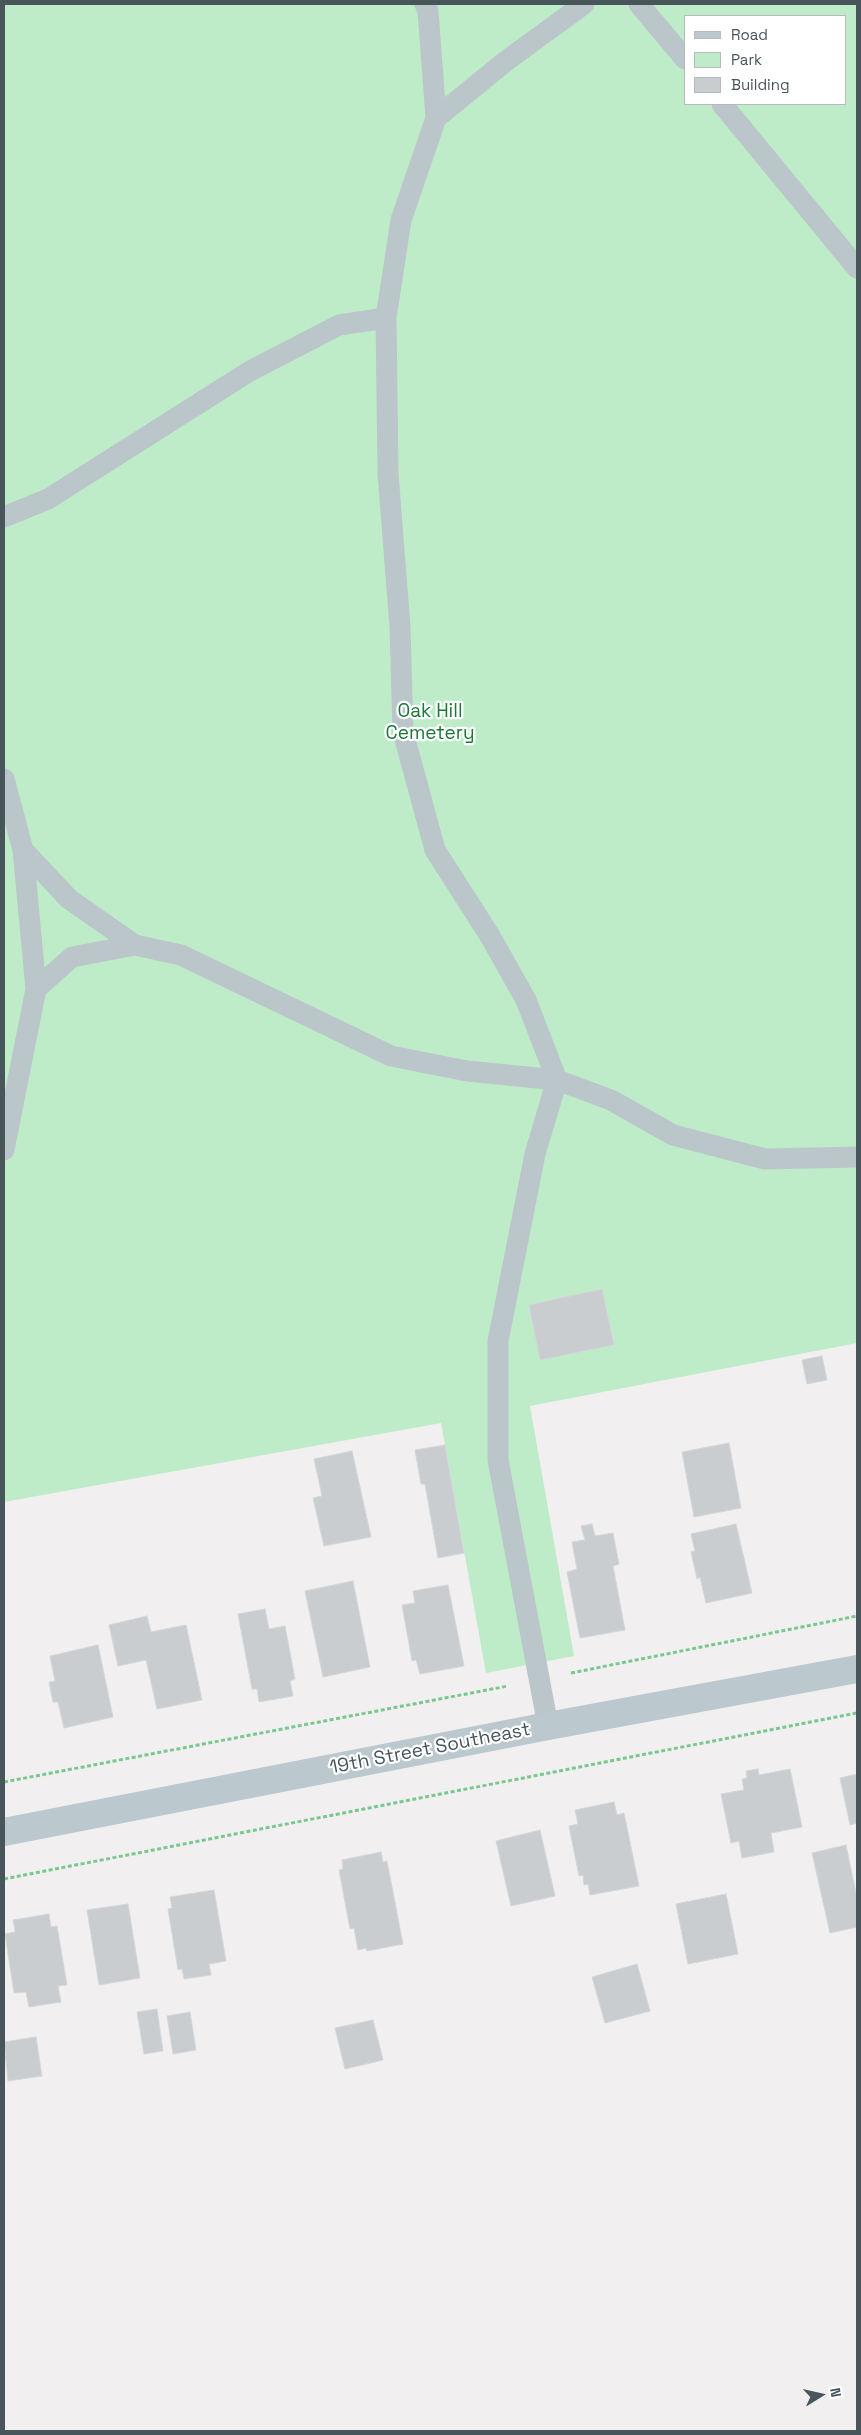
<!DOCTYPE html>
<html>
<head>
<meta charset="utf-8">
<style>
	body { margin:0 }
	#map { position:relative; width:861px; height:2435px; overflow:hidden; background:#f1efef; font-family:"Space Grotesk",sans-serif }
	canvas { display:block }
	.frame { position:absolute; inset:0; border:5px solid #48565b; pointer-events:none }
	.legend { position:absolute; left:684px; top:15px; width:162px; height:90px; box-sizing:border-box; background:#fff; border:1px solid #b6bbbd; margin:0; padding:6px 9px; list-style:none; font-size:15px; color:#48565b }
	.legend li { display:flex; align-items:center; gap:10px; height:25px }
	.legend b { width:25px; border:1px solid #b6bbbd }
	.north { position:absolute; left:796px; top:2370px; width:50px; height:50px; -webkit-text-stroke:4px #fff; paint-order:stroke; rotate:80deg; font-size:14px; font-weight:700; line-height:20px; text-align:center; color:#48565b }
	.north::after { content:''; display:block; margin:auto; width:18px; height:22px; background:#48565b; clip-path:polygon(50% 0,100% 100%,50% 72%,0 100%) }
</style>
</head>
<body>
<div id="map">
<canvas width="861" height="2435"></canvas>
<div class="frame"></div>
<ul class="legend">
<li><b style="height:6px;background:#bbc9cf"></b>Road</li>
<li><b style="height:14px;background:#bfecc8"></b>Park</li>
<li><b style="height:14px;background:#c9cdd0"></b>Building</li>
</ul>
<div class="north">N</div>
</div>
<script>
const ctx = document.querySelector('canvas').getContext('2d');
ctx.lineJoin = 'round';
function fill(path, color) {
  ctx.fillStyle = color;
  ctx.fill(path, 'evenodd');
}
function poly(rows) {
  const path = new Path2D();
  for (const r of rows) {
    path.moveTo(r[0], r[1]);
    for (let i = 2; i < r.length; i += 2) path.lineTo(r[i], r[i + 1]);
  }
  return path;
}
function strokePath(path, color, width, dash) {
  ctx.strokeStyle = color;
  ctx.lineWidth = width;
  ctx.lineCap = dash ? 'butt' : 'round';
  ctx.setLineDash(dash || []);
  ctx.stroke(path);
}
function drawText(font, color, halo, rows, align = 'center') {
  ctx.font = font + ' "Space Grotesk",sans-serif';
  ctx.lineWidth = 4.5;
  ctx.setLineDash([]);
  ctx.textBaseline = 'middle';
  ctx.strokeStyle = halo;
  ctx.fillStyle = color;
  for (const [text, x, y, turn = 0] of rows) {
    ctx.save();
    ctx.translate(x, y);
    ctx.rotate((+turn || 0) * Math.PI / 180);
    ctx.textAlign = isNaN(turn) ? turn : align;
    if (halo) ctx.strokeText(text, 0, 0);
    ctx.fillText(text, 0, 0);
    ctx.restore();
  }
}
fill(poly([
	[4,4,857,4,857,1343,530,1406,574,1656,486,1673,441,1423,4,1502],
	[685,16,845,16,845,104,685,104]
]), '#bfecc8');
const building = poly([
	[602,1289,614,1345,540,1360,529,1305,602,1289],
	[822,1356,827,1380,807,1384,802,1360,822,1356],
	[729,1443,741,1508,694,1517,682,1452,729,1443],
	[445,1445,464,1553,438,1558,425,1484,421,1484,415,1450,445,1445],
	[352,1451,371,1537,324,1546,313,1498,322,1496,314,1459,352,1451],
	[592,1524,595,1536,613,1533,619,1564,613,1566,625,1630,580,1638,567,1572,577,1569,572,1542,585,1540,581,1526,592,1524],
	[736,1524,752,1593,706,1603,700,1577,697,1579,691,1552,695,1551,691,1534,736,1524],
	[353,1581,370,1667,323,1677,305,1591,353,1581],
	[448,1585,464,1666,420,1674,416,1660,412,1661,402,1605,415,1603,413,1591,448,1585],
	[265,1609,269,1629,285,1626,295,1679,290,1681,293,1696,259,1702,257,1689,252,1689,238,1614,265,1609],
	[147,1616,151,1632,186,1625,202,1700,157,1709,146,1660,118,1666,109,1625,147,1616],
	[98,1645,113,1717,64,1728,58,1702,53,1702,49,1682,55,1681,50,1656,98,1645],
	[758,1769,759,1775,790,1769,802,1827,771,1833,774,1852,742,1858,739,1841,731,1843,721,1794,744,1790,742,1779,747,1778,746,1771,758,1769],
	[857,1774,857,1823,850,1825,840,1778,857,1774],
	[614,1802,617,1815,624,1813,639,1886,590,1895,588,1884,584,1885,583,1875,579,1876,569,1826,578,1824,575,1810,614,1802],
	[540,1830,555,1896,511,1906,496,1841,540,1830],
	[846,1845,857,1898,857,1927,830,1933,812,1853,846,1845],
	[381,1852,383,1862,387,1861,403,1944,367,1951,366,1948,358,1950,354,1928,350,1929,339,1870,343,1869,342,1860,381,1852],
	[214,1890,226,1961,209,1964,211,1975,184,1979,182,1969,178,1970,168,1909,172,1908,170,1897,214,1890],
	[726,1894,738,1954,688,1964,676,1904,726,1894],
	[128,1904,140,1978,99,1985,87,1910,128,1904],
	[49,1914,51,1927,57,1926,67,1985,58,1986,61,2002,29,2007,26,1992,14,1993,5,1934,15,1932,13,1920,49,1914],
	[637,1964,650,2011,605,2023,592,1977,637,1964],
	[157,2009,163,2051,144,2054,137,2012,157,2009],
	[190,2012,196,2050,173,2054,167,2016,190,2012],
	[373,2020,383,2060,345,2069,335,2028,373,2020],
	[36,2037,42,2076,8,2081,4,2042,36,2037]
]);
fill(building, '#c9cdd0');
strokePath(building, '#d3d6da', 1);
strokePath(poly([
	[571,1673,857,1616],
	[4,1782,508,1686],
	[4,1879,857,1713]
]), '#79c891', 3, [4, 2.5]);
strokePath(poly([
	[425,4,428,11,436,118,401,220,386,318,388,473,400,627,403,732,435,850,490,936,526,1000,557,1080,535,1154,498,1341,498,1460,548,1726],
	[639,4,685,59],
	[722,104,857,268],
	[436,118,506,61,584,4],
	[4,517,48,499,250,371,339,325,386,318],
	[4,779,23,850,36,989,4,1150],
	[23,850,69,899,135,945,181,955,391,1056,467,1071,557,1080,611,1100,673,1135,765,1159,857,1157],
	[36,989,72,957,135,945]
]), '#bbc6cb', 21);
strokePath(poly([
	[4,1832,548,1726,857,1669]
]), '#bbc9cf', 28);
drawText('19px', '#1c7838', '#fff', [
	["Oak Hill",430,712],
	["Cemetery",430,734]
]);
drawText('19px', '#48565b', '#fff', [
	["19th Street Southeast",430,1749,-11]
]);
</script>
</body>
</html>
